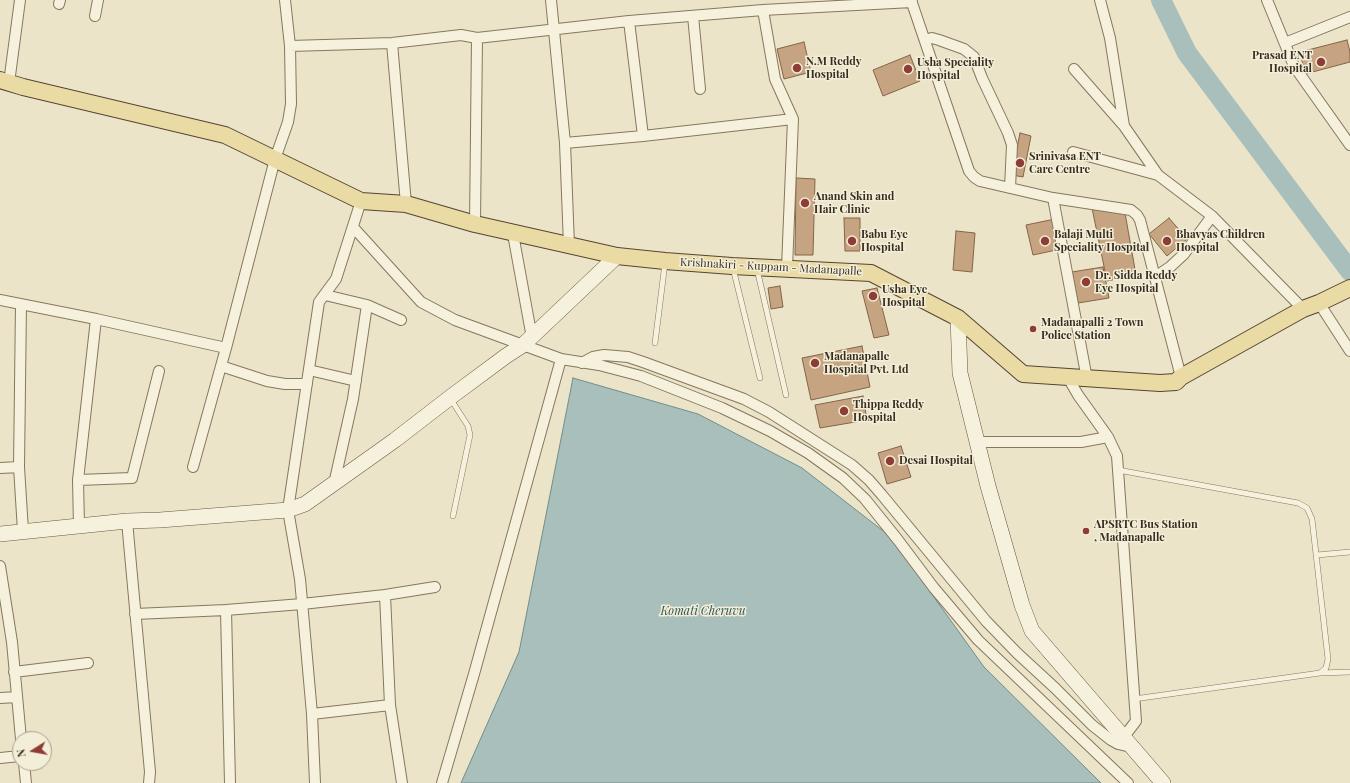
<!DOCTYPE html>
<html>
<head>
<meta charset="utf-8">
<style>
	body { margin:0 }
	#map { position:relative; width:1350px; height:783px; overflow:hidden; background:#ebe4c9; font-family:"Playfair Display",serif }
	canvas { display:block }
	.north { position:absolute; left:12px; top:731px; width:40px; height:40px; box-sizing:border-box; background:#f3eed8; border:1px solid #a8a18f; border-radius:50%; rotate:259deg; font-size:11px; font-weight:700; line-height:16px; text-align:center; color:#372e21 }
	.north::after { content:''; display:block; margin:auto; width:14px; height:18px; background:#8f3c34; clip-path:polygon(50% 0,100% 100%,50% 72%,0 100%) }
</style>
</head>
<body>
<div id="map">
<canvas width="1350" height="783"></canvas>
<div class="north">N</div>
</div>
<script>
const ctx = document.querySelector('canvas').getContext('2d');
ctx.lineJoin = 'round';
function fill(path, color) {
  ctx.fillStyle = color;
  ctx.fill(path, 'evenodd');
}
function poly(rows) {
  const path = new Path2D();
  for (const r of rows) {
    path.moveTo(r[0], r[1]);
    for (let i = 2; i < r.length; i += 2) path.lineTo(r[i], r[i + 1]);
  }
  return path;
}
function strokePath(path, color, width, dash) {
  ctx.strokeStyle = color;
  ctx.lineWidth = width;
  ctx.lineCap = dash ? 'butt' : 'round';
  ctx.setLineDash(dash || []);
  ctx.stroke(path);
}
function drawText(font, color, halo, rows, align = 'center') {
  ctx.font = font + ' "Playfair Display",serif';
  ctx.lineWidth = 3;
  ctx.setLineDash([]);
  ctx.textBaseline = 'middle';
  ctx.strokeStyle = halo;
  ctx.fillStyle = color;
  for (const [text, x, y, turn = 0] of rows) {
    ctx.save();
    ctx.translate(x, y);
    ctx.rotate((+turn || 0) * Math.PI / 180);
    ctx.textAlign = isNaN(turn) ? turn : align;
    if (halo) ctx.strokeText(text, 0, 0);
    ctx.fillText(text, 0, 0);
    ctx.restore();
  }
}
const water = poly([
	[573,378,698,414,802,468,891,537,984,667,1101,783,461,783,519,652,573,378]
]);
fill(water, '#a9bfbb');
strokePath(water, '#708d89', 1);
strokePath(poly([
	[1161,0,1187,53,1350,271]
]), '#a9bfbb', 20);
const building = poly([
	[1347,40,1350,52,1350,62,1305,74,1300,52,1347,40],
	[804,42,811,72,784,79,777,49,804,42],
	[910,55,920,81,883,96,873,70,910,55],
	[1020,133,1031,136,1023,177,1012,175,1020,133],
	[796,178,815,179,813,255,795,255,796,178],
	[1092,208,1125,213,1136,275,1107,281,1092,208],
	[844,218,860,218,860,251,845,251,844,218],
	[1169,218,1187,239,1167,256,1149,234,1169,218],
	[1055,219,1061,249,1033,255,1026,225,1055,219],
	[956,231,975,233,972,272,953,270,956,231],
	[1103,267,1109,298,1078,303,1072,272,1103,267],
	[780,286,783,307,771,309,768,288,780,286],
	[877,288,889,335,874,338,862,291,877,288],
	[862,346,870,387,811,400,802,358,862,346],
	[863,396,867,420,820,428,815,405,863,396],
	[901,446,911,477,887,484,878,453,901,446]
]);
fill(building, '#c6a482');
strokePath(building, '#836447', 1);
const lane = poly([
	[733,268,760,378],
	[757,269,786,395],
	[655,343,665,263],
	[450,398,468,426,470,435,453,516],
	[1118,470,1298,503,1307,508,1312,519,1328,659,1326,668,1320,673,1134,699],
	[1317,555,1350,552],
	[1320,673,1350,672]
]);
const street = poly([
	[551,0,565,143,569,245],
	[911,0,969,171,974,177,980,181,1053,198,1131,210,1137,215,1140,220,1181,377],
	[1100,0,1110,38,1124,126,1158,175,1212,216,1303,309],
	[1267,0,1294,66,1350,145],
	[59,4,60,0],
	[763,10,775,79,793,119,787,268],
	[95,16,98,0],
	[693,16,700,89],
	[629,21,763,10,912,2],
	[925,40,932,38,939,40,964,49,974,57,982,78,1008,133,1012,145,1010,188],
	[392,43,406,204],
	[1285,43,1350,17],
	[290,46,392,43,461,35,477,38],
	[1074,69,1124,126],
	[9,83,20,0],
	[565,143,643,136],
	[1073,152,1158,175],
	[1053,198,1087,379],
	[475,224,477,38,629,21,643,136,793,119],
	[353,227,421,302,455,320,561,359,599,365,641,376,722,408,770,431,808,453,843,478,865,499,898,540,934,588,978,640,1128,783],
	[513,234,532,338],
	[1155,277,1170,267,1184,254,1212,216],
	[325,295,367,305,353,399,334,484],
	[0,300,96,319,78,480,79,526],
	[1319,303,1350,351],
	[367,305,401,320],
	[96,319,226,348,193,467],
	[226,348,275,159,288,122,291,104,290,46,285,0],
	[582,363,593,357,604,355,628,357,643,362,744,399,769,412,852,465,869,480,882,495,986,621,1017,653,1055,688,1092,725,1111,740,1118,744,1131,747],
	[221,366,267,381,285,384,307,384],
	[309,370,356,381],
	[1067,376,1078,395,1108,437,1117,456,1136,721,1123,738],
	[977,442,1081,442,1108,437],
	[19,467,21,304],
	[0,468,19,467,23,531],
	[78,480,132,478,159,371],
	[127,521,150,772,149,783],
	[0,566,12,642,21,739],
	[385,595,435,587],
	[135,614,226,610],
	[14,672,88,663],
	[0,698,17,697],
	[312,714,390,705],
	[0,758,20,756],
	[24,763,26,783],
	[230,783,226,610,302,604,385,595,390,705,402,783],
	[315,783,312,714,300,579,288,510,319,302,336,279,361,201],
	[442,783,474,674,561,359]
]);
const secondary = poly([
	[958,318,960,373,988,486,1022,605,1032,631,1163,783],
	[0,534,127,521,160,520,288,510,305,504,395,440,452,396,506,356,523,345,617,256]
]);
const primary = poly([
	[0,80,23,87,225,135,361,201,406,204,475,224,617,256,665,261,732,266,871,273,958,318,1023,374,1160,383,1176,382,1181,377,1303,309,1319,303,1350,288]
]);
strokePath(lane, '#86775f', 6);
strokePath(street, '#86775f', 12);
strokePath(secondary, '#685842', 16);
strokePath(primary, '#544533', 18);
strokePath(lane, '#f6f1dc', 5);
strokePath(street, '#f6f1dc', 10);
strokePath(secondary, '#f6f1dc', 15);
strokePath(primary, '#eadba5', 16);
for (const [x, y, r, color] of [
	[1321,62,5,"#8f3c34"],
	[797,68,5,"#8f3c34"],
	[908,69,5,"#8f3c34"],
	[1020,163,5,"#8f3c34"],
	[805,203,5,"#8f3c34"],
	[852,241,5,"#8f3c34"],
	[1045,241,5,"#8f3c34"],
	[1167,241,5,"#8f3c34"],
	[1086,282,5,"#8f3c34"],
	[873,296,5,"#8f3c34"],
	[1033,329,4,"#8f3c34"],
	[815,363,5,"#8f3c34"],
	[844,411,5,"#8f3c34"],
	[890,461,5,"#8f3c34"],
	[1086,531,4,"#8f3c34"]
]) {
  const dot = new Path2D();
  dot.arc(x, y, r, 0, 2 * Math.PI);
  ctx.fillStyle = color;
  ctx.fill(dot);
  strokePath(dot, '#f3eed8', 1.5);
}
drawText('bold 11px', '#372e21', '#f3eed8', [
	["Prasad ENT",1312,56,"right"],
	["Hospital",1312,69,"right"],
	["N.M Reddy",806,62],
	["Hospital",806,75],
	["Usha Speciality",917,63],
	["Hospital",917,76],
	["Srinivasa ENT",1029,157],
	["Care Centre",1029,170],
	["Anand Skin and",814,197],
	["Hair Clinic",814,210],
	["Babu Eye",861,235],
	["Hospital",861,248],
	["Balaji Multi",1054,235],
	["Speciality Hospital",1054,248],
	["Bhavyas Children",1176,235],
	["Hospital",1176,248],
	["Dr. Sidda Reddy",1095,276],
	["Eye Hospital",1095,289],
	["Usha Eye",882,290],
	["Hospital",882,303],
	["Madanapalli 2 Town",1041,323],
	["Police Station",1041,336],
	["Madanapalle",824,357],
	["Hospital Pvt. Ltd",824,370],
	["Thippa Reddy",853,405],
	["Hospital",853,418],
	["Desai Hospital",899,461],
	["APSRTC Bus Station",1094,525],
	[", Madanapalle",1094,538]
], 'left');
drawText('11px', '#372e21', '#f3eed8', [
	["Krishnakiri - Kuppam - Madanapalle",771,267,3]
]);
drawText('italic 12px', '#325556', '#f3eed8', [
	["Komati Cheruvu",703,611]
]);
</script>
</body>
</html>
